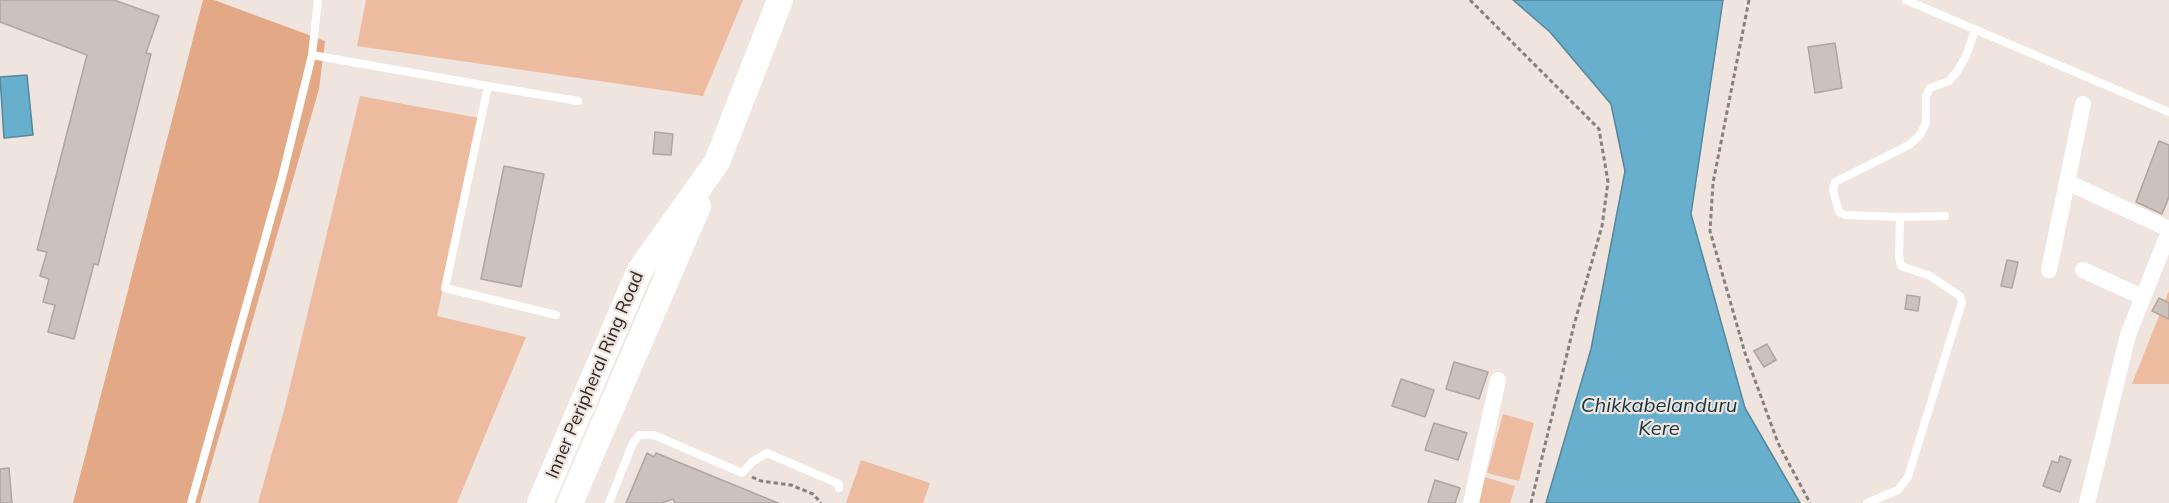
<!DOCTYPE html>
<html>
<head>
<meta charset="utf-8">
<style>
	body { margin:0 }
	canvas { display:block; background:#efe4de }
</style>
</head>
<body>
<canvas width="2169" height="503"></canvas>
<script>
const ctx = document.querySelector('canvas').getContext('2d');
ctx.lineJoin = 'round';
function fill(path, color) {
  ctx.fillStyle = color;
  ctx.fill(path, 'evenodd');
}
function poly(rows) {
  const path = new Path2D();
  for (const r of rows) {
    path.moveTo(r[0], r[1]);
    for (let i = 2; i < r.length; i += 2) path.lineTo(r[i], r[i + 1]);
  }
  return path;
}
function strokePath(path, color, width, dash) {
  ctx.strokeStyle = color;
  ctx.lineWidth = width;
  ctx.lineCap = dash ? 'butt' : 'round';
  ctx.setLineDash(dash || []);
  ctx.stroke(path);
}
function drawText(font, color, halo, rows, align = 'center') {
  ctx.font = font + ' Mulish,sans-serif';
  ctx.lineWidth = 4.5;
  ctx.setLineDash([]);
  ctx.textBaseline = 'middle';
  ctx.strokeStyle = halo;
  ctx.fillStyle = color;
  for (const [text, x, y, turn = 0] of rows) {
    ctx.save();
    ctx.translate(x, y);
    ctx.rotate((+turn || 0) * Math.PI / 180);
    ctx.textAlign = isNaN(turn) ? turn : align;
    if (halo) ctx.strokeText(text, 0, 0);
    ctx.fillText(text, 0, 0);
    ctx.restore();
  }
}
fill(poly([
	[366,0,743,0,703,96,357,46],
	[360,96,479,118,437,316,526,337,457,503,258,503,285,407],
	[2169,291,2169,384,2132,384],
	[1503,414,1534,423,1519,481,1487,473],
	[861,460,930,483,923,503,846,503],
	[1484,477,1515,486,1510,503,1476,503]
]), '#edbb9f');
fill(poly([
	[203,0,214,0,325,41,319,89,200,503,73,503]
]), '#e3a885');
const water = poly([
	[1513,0,1723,0,1691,214,1745,408,1800,503,1546,503,1591,349,1625,171,1611,104,1550,32,1513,0],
	[27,75,33,135,4,138,0,77,27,75]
]);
fill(water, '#67afcd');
strokePath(water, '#56879b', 1.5);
const building = poly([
	[0,0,114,0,159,16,146,53,151,54,98,265,94,264,74,339,48,332,55,305,43,302,49,279,40,276,47,252,37,250,87,55,0,22,0,0],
	[1835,43,1842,88,1815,93,1808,47,1835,43],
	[655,132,673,134,671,155,653,154,655,132],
	[2159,141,2169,145,2169,197,2162,214,2136,202,2159,141],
	[504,166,544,174,521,287,481,279,504,166],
	[2007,260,2018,262,2012,288,2001,286,2007,260],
	[1907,295,1920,297,1918,311,1905,309,1907,295],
	[2159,298,2169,303,2169,319,2152,311,2159,298],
	[1767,344,1776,360,1764,367,1754,351,1767,344],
	[1454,362,1488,372,1479,399,1446,389,1454,362],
	[1401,379,1434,390,1425,417,1392,406,1401,379],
	[1434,423,1467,433,1458,460,1425,450,1434,423],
	[647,453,654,457,656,453,778,503,675,503,673,499,662,503,626,503,647,453],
	[2060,456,2071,460,2060,492,2043,486,2052,461,2058,463,2060,456],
	[9,468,12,503,0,503,0,469,9,468],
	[1435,480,1460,488,1455,503,1428,503,1435,480]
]);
fill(building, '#ccc1bb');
strokePath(building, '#b0a59f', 1.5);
strokePath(poly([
	[1470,0,1599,129,1608,182,1602,226,1574,325,1531,503],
	[1749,0,1713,183,1710,231,1745,353,1778,443,1810,503],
	[752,477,761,481,791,485,813,494,821,503]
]), '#88807d', 3, [4.5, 3]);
strokePath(poly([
	[1906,0,2169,112],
	[312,55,488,86,445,288,556,315],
	[488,86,578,101],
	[1900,217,1945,216],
	[191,503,282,178,312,55,318,0],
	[609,503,632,445,639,435,654,435,742,473,752,462,767,453,839,484,839,488],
	[1867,503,1898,490,1908,477,1962,302,1960,296,1930,276,1901,266,1899,256,1900,217,1845,215,1839,212,1833,190,1835,182,1909,145,1920,135,1926,123,1926,96,1930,88,1949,81,1956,73,1966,56,1975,30]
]), '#fff', 8);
strokePath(poly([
	[2067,182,2169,229],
	[2049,270,2083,104],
	[2083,270,2142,297],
	[1471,503,1498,380],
	[2087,503,2128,335,2169,232]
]), '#fff', 16);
strokePath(poly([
	[540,503,640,270,717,162,780,0],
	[570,503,698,206]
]), '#fff', 26);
drawText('18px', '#2d2927', '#efe4de', [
	["Inner Peripheral Ring Road",595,375,-67]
]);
drawText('italic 20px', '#133543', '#efe4de', [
	["Chikkabelanduru",1659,406],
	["Kere",1659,429]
]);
</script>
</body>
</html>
